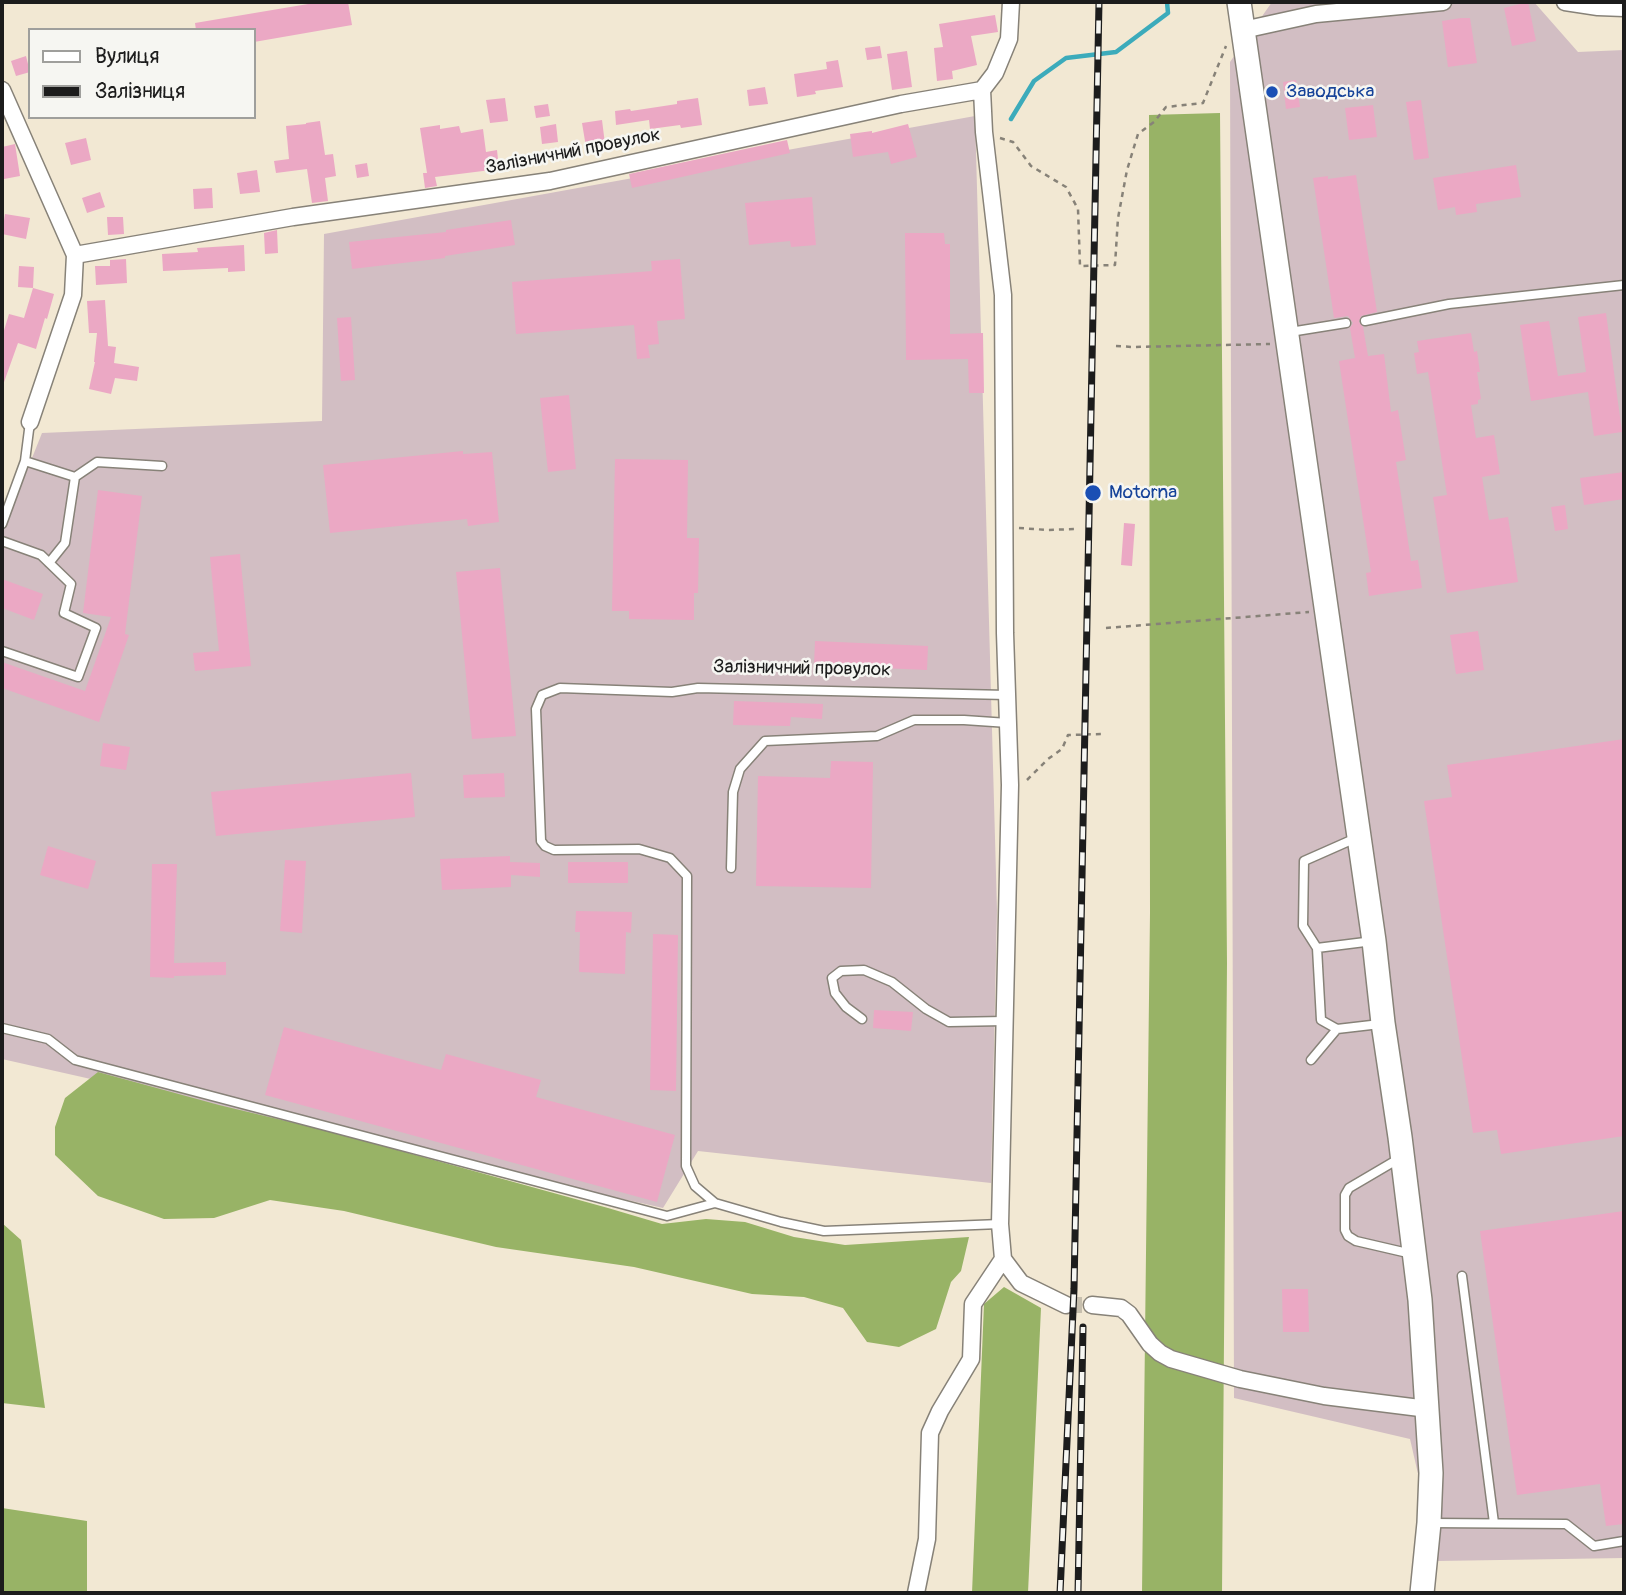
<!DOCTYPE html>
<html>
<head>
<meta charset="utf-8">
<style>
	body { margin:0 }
	#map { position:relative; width:1626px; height:1595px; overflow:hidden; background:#f2e8d3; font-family:Pangolin,sans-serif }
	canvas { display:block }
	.frame { position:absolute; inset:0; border:4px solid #1c1c1c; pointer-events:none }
	.legend { position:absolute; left:28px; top:28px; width:228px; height:91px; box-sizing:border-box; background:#f6f6f2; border:2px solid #9f9f9c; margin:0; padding:9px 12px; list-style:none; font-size:21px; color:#1c1c1c }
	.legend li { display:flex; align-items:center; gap:14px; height:35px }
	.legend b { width:35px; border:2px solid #9f9f9c }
</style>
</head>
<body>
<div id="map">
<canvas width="1626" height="1595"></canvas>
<div class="frame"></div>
<ul class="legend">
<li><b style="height:9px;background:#fff"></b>Вулиця</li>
<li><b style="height:9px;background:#1c1c1c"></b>Залізниця</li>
</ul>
</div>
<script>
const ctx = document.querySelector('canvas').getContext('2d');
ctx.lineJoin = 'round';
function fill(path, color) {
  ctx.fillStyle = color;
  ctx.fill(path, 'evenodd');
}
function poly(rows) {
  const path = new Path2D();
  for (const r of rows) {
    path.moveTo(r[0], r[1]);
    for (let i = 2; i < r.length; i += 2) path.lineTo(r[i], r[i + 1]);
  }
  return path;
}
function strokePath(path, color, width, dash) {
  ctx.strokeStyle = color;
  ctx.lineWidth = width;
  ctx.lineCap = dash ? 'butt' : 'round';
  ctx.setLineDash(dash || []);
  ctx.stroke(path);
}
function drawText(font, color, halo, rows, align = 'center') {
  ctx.font = font + ' Pangolin,sans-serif';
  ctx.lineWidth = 5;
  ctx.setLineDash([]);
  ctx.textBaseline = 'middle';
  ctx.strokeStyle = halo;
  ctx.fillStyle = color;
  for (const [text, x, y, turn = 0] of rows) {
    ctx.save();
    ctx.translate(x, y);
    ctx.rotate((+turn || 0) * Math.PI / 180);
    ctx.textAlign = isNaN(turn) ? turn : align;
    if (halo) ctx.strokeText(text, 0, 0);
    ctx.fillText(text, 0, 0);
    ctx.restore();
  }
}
fill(poly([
	[1272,2,1534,2,1578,52,1624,50,1624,1558,1438,1561,1410,1439,1234,1398,1230,62],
	[975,116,997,910,991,1183,698,1151,663,1208,2,1059,2,533,42,433,322,421,324,234]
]), '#d2bec3');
fill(poly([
	[1220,113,1227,963,1222,1593,1142,1593,1150,913,1149,115],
	[98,1072,219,1105,336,1133,608,1208,662,1224,706,1219,745,1222,794,1237,845,1245,969,1237,961,1271,951,1282,936,1329,899,1347,867,1342,843,1308,804,1297,752,1294,634,1267,496,1247,344,1211,270,1200,214,1218,164,1219,98,1196,55,1155,55,1127,65,1098],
	[2,1223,21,1240,45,1408,2,1403],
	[1004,1287,1041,1308,1028,1593,972,1593,984,1304],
	[2,1508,87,1521,87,1593,2,1593]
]), '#98b366');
strokePath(poly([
	[1011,119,1034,81,1066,58,1116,52,1168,13,1167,2]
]), '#3cabbb', 4.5);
fill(poly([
	[320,2,348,2,352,25,254,42,254,30,196,30,195,23],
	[1528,2,1536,41,1512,46,1504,8],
	[995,15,998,32,971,36,977,65,952,71,953,79,937,81,934,48,943,47,939,24],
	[1461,18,1470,18,1477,63,1448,67,1442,21],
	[880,46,882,58,867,60,865,48],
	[907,51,912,87,892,90,887,54],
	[26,56,30,72,16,76,11,61],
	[838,60,843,87,815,91,816,94,797,97,794,74,827,69,826,62],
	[1296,80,1300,107,1286,109,1283,82],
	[765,87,768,104,749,106,747,90],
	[505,98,508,121,490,123,486,100],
	[698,98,702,125,681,128,680,125,650,129,649,120,616,125,615,111,630,109,631,111,677,104,677,101],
	[1421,100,1429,158,1414,160,1406,102],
	[548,104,550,116,536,118,534,106],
	[1373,105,1377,137,1349,140,1345,108],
	[602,120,605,144,586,147,582,123],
	[320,121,325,155,333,154,336,176,325,178,328,201,312,203,307,169,276,173,274,161,289,159,286,126,306,124,306,123],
	[556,124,558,142,542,144,540,127],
	[908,124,917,157,891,164,888,152,853,157,850,134,872,131,872,133],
	[440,125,440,129,459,126,461,133,483,129,486,152,497,150,499,169,435,177,437,186,425,188,423,173,427,173,420,128],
	[86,138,91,160,71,165,65,143],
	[787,140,790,153,632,188,629,174],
	[15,144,20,176,4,179,2,169,2,147],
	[367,163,369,176,357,178,355,165],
	[1516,165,1521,197,1476,204,1477,212,1456,215,1455,207,1438,210,1433,178],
	[257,170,260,192,240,194,237,173],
	[1356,175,1377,312,1361,316,1359,322,1363,327,1368,356,1384,354,1391,412,1398,410,1406,460,1396,462,1411,561,1418,560,1422,588,1369,596,1366,573,1371,572,1339,361,1355,358,1350,328,1353,323,1348,316,1334,318,1313,178,1328,176,1328,179],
	[212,188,213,208,194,209,193,189],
	[100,192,105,207,87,213,82,198],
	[812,197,816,245,791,247,790,241,749,245,745,203],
	[5,214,30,218,26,239,2,234],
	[107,217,123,217,124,234,108,235],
	[511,220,515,245,445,256,445,258,352,269,349,242,446,232,446,230],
	[277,230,278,253,265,254,264,233],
	[905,233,944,233,945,244,950,244,950,334,983,333,984,393,969,393,968,359,906,360],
	[244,245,245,271,228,272,228,268,163,271,162,254,198,252,197,248],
	[126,259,127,283,96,285,95,266,110,266,110,260],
	[680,259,685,319,657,321,659,344,648,345,650,358,637,359,634,325,516,334,512,282,652,271,651,261],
	[19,266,34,267,33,288,18,287],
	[33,288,54,294,47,319,45,318,36,349,18,343,3,385,2,384,2,337,9,314,24,318],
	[105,300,108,346,116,347,114,363,139,367,137,381,115,378,111,394,89,389,95,362,94,362,97,333,89,333,87,301],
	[1606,313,1622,432,1594,436,1588,392,1531,401,1520,325,1549,321,1558,376,1586,372,1578,317],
	[351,317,355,380,341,381,337,318],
	[1471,333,1474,352,1477,351,1480,372,1477,372,1481,399,1478,400,1478,404,1471,405,1476,438,1494,435,1500,474,1482,477,1489,520,1508,517,1518,582,1447,593,1433,497,1447,495,1428,372,1417,374,1414,353,1419,352,1417,341],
	[569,395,576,469,548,472,540,398],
	[463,451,463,454,492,452,499,522,468,526,467,519,330,533,323,465],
	[615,459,688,460,687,538,699,538,698,593,694,593,694,620,629,619,629,611,612,611],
	[1624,472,1624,499,1584,505,1580,478],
	[98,490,142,496,125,634,129,635,99,722,2,688,2,662,85,691,111,617,83,613],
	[1565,505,1568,529,1555,531,1551,507],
	[1124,523,1135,524,1132,566,1121,565],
	[240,554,251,666,195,671,193,653,219,651,210,557],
	[500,568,516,736,472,739,456,572],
	[2,579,43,594,34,620,2,608],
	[1478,631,1484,670,1456,674,1450,635],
	[815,641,928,646,927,670,814,665],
	[734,701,823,704,822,719,791,717,790,726,733,725],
	[1624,739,1624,1136,1501,1154,1497,1130,1473,1133,1424,801,1452,797,1447,765],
	[103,743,130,747,126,770,100,766],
	[831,761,873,762,871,888,756,886,758,776,830,778],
	[411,773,415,817,216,836,211,792],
	[504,773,505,797,464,798,463,775],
	[48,846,96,861,88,889,40,875],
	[510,856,510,862,540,863,540,877,511,875,511,887,442,890,440,859],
	[285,860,306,861,302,933,280,931],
	[568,862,628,862,628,883,568,883],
	[152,864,177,864,174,963,226,962,226,975,174,976,174,978,150,977],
	[576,911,632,912,631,933,626,932,625,974,579,972,580,932,575,932],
	[653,934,678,935,676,1091,650,1090],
	[874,1010,913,1012,911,1031,873,1028],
	[284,1027,441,1070,446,1054,541,1080,536,1097,675,1135,657,1202,265,1095],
	[1624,1211,1624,1524,1606,1526,1600,1484,1517,1495,1480,1231],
	[1282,1289,1308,1289,1309,1332,1283,1332]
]), '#eba8c4');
strokePath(poly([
	[1066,1305,1092,1305]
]), '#c7bfae', 16, [16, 8]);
const lane = poly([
	[1365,321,1449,304,1624,285],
	[1290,332,1346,323],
	[25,461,75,477],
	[2,524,25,461,30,422],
	[2,541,41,555,71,584,64,613,96,628,78,677,2,651],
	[49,563,65,543,75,477,97,462,162,466],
	[1356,838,1304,861,1303,926,1317,948,1373,941],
	[731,868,733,792,740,769,765,741,877,736,914,720,964,720,1008,723],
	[1317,948,1321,1020,1337,1029,1380,1024],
	[862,1019,846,1007,835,993,832,978,841,971,864,970,892,982,926,1009,949,1022,1005,1021],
	[2,1028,48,1039,75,1060,667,1216,715,1203,781,1222,824,1231,1000,1224],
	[1311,1060,1337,1029],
	[1400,1158,1349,1188,1345,1195,1345,1230,1348,1236,1356,1241,1412,1254],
	[715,1203,695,1186,686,1166,687,876,670,858,639,849,554,850,545,846,541,841,536,709,542,695,560,688,672,692,698,688,1007,695],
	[1462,1276,1494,1523],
	[1432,1523,1566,1524,1594,1546,1624,1541]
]);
const street = poly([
	[1565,2,1598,7,1624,8],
	[1243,30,1316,14,1443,2],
	[2,90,75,255,73,295,30,422],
	[982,90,984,132,1003,295,1005,633,1010,785,1000,1224,1003,1259,1021,1283,1066,1305],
	[75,255,293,217,550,181,901,104,982,90,995,73,1009,39,1011,2],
	[1092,1305,1121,1308,1129,1314,1150,1344,1160,1353,1171,1359,1240,1379,1324,1396,1428,1409],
	[916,1593,927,1539,930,1433,940,1411,971,1359,973,1304,1003,1259]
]);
const secondary = poly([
	[1239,2,1374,941,1383,1023,1400,1137,1420,1300,1431,1473,1429,1523,1422,1593]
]);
strokePath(lane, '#878278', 11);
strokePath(street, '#878278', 19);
strokePath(secondary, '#878278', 26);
strokePath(poly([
	[1000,138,1013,142,1031,166,1066,187,1078,209,1080,266,1115,265,1118,218,1127,170,1138,134,1154,122,1166,107,1203,103,1226,46],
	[1116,346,1133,347,1270,344],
	[1019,528,1048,530,1076,529],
	[1106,628,1309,612],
	[1027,780,1048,759,1062,749,1068,735,1103,734]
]), '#878278', 2.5, [5, 5]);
strokePath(lane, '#fff', 8);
strokePath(street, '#fff', 16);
strokePath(secondary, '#fff', 23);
const rail = poly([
	[1060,1593,1074,1289,1099,2],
	[1078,1593,1083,1327]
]);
strokePath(rail, '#1c1c1c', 7);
strokePath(rail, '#f6f6f2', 4.5, [13]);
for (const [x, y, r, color] of [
	[1272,92,7,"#1a4fb4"],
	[1093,493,9,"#1a4fb4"]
]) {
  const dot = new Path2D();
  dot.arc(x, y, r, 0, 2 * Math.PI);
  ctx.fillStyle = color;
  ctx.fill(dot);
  strokePath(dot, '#f6f6f2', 2.5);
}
drawText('19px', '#164399', '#f6f6f2', [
	["Заводська",1286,92],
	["Motorna",1109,493]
], 'left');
drawText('19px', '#1c1c1c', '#f6f6f2', [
	["Залізничний провулок",573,152,-11],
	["Залізничний провулок",802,669,1]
]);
</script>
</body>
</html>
